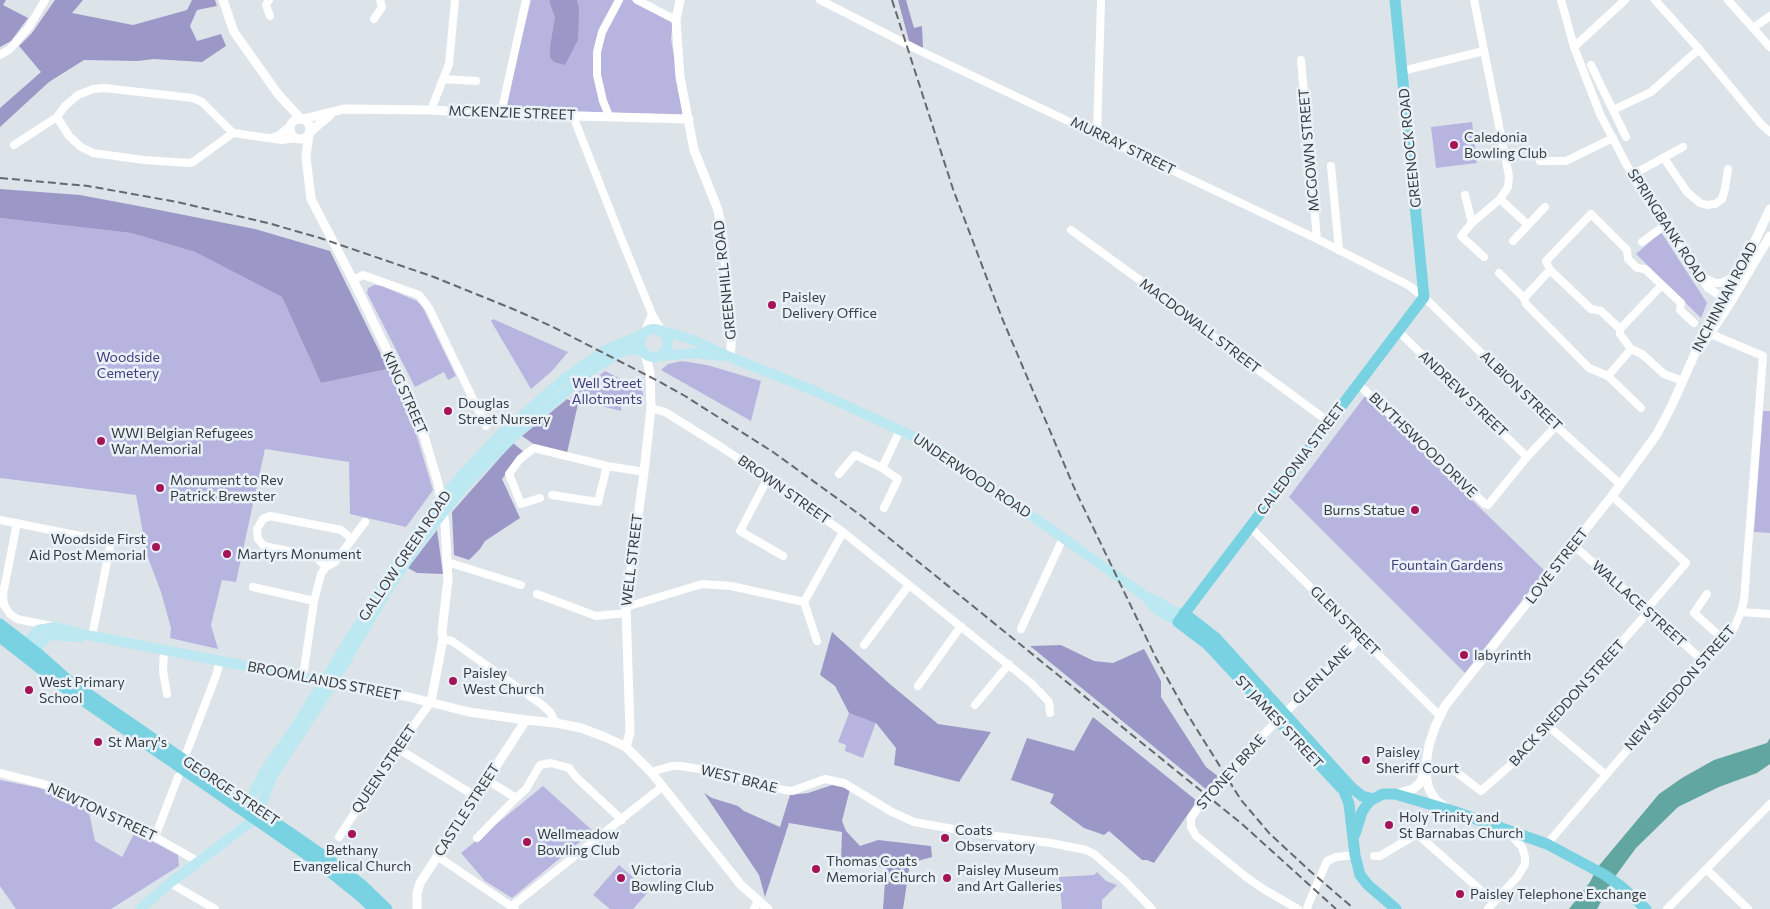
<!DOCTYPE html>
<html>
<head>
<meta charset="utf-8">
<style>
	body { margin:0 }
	canvas { display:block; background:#dce4ea }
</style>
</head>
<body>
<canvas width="1770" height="909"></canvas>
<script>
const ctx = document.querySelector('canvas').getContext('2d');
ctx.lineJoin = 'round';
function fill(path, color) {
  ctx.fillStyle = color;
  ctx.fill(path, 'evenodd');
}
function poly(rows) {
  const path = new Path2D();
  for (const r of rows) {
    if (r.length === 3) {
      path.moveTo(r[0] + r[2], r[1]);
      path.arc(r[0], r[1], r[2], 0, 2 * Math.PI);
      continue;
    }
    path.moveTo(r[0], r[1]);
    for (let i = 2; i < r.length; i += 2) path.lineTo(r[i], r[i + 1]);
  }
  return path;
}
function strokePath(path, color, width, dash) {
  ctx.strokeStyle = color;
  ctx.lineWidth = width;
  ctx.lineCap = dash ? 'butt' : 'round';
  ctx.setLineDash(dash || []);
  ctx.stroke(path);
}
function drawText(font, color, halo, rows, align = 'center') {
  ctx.font = font + ' Commissioner,sans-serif';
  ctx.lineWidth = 5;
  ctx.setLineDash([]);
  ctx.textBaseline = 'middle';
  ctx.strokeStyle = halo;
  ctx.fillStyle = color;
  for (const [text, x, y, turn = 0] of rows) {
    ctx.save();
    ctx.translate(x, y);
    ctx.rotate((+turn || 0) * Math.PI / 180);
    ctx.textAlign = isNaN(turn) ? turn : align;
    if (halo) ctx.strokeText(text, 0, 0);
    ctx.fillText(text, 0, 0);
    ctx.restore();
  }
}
fill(poly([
	[531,0,631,0,673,21,671,39,684,115,505,109],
	[1472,122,1477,163,1436,168,1431,127],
	[0,218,131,233,195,252,282,297,321,383,388,369,409,410,433,490,406,527,350,514,349,462,265,449,236,582,222,580,211,625,218,649,170,638,171,628,161,592,147,555,136,495,0,478],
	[1661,232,1707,303,1701,318,1636,254],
	[374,285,382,286,417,301,423,308,456,376,448,380,444,372,415,387,367,293,368,288],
	[493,319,568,352,552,371,531,389,491,321],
	[682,361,707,365,761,381,751,421,661,370,668,364],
	[605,371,642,390,644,397,622,396,621,411,570,398],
	[1365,396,1545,571,1465,673,1289,497],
	[1763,411,1770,411,1770,533,1754,532],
	[849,713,876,722,863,758,845,751,846,745,838,742],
	[0,780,40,788,88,807,95,841,122,857,135,832,178,855,179,866,111,909,16,909,0,886],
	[543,786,593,831,512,898,485,881,461,853],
	[619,865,649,891,633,909,610,909,593,895],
	[1097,872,1106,881,1117,885,1102,900,1102,909,1062,909,1059,877,1094,875]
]), '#b7b5df');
fill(poly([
	[0,0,6,0,3,5,28,18,11,41,0,47],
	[55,0,83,0,72,13,133,25,187,10,192,0,215,0,217,6,197,10,190,26,197,41,221,34,226,46,202,62,154,59,138,61,84,60,49,82,0,127,0,108,41,72,19,46,32,33],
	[551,0,577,0,579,9,578,40,565,65,554,62,550,57,550,47,555,17,549,1],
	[898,0,906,0,914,28,922,26,923,48,909,41],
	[0,189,80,195,149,208,255,229,330,251,388,369,321,383,282,297,195,252,131,233,0,218],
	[567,399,578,404,567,453,538,447,522,436],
	[513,443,524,452,502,479,520,518,485,541,480,549,469,560,454,555,452,512],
	[437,530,443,574,417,573,408,568],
	[832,632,891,685,938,724,991,732,959,782,894,765,896,748,876,723,849,713,835,686,820,675],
	[1061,645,1094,661,1113,663,1144,649,1161,681,1161,697,1206,767,1219,777,1207,790,1030,646],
	[1093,717,1197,801,1154,863,1147,860,1142,860,1109,831,1104,835,1084,828,1050,803,1054,794,1011,780,1027,738,1074,751],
	[832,785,850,789,842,821,846,831,860,846,878,840,931,846,932,857,910,863,903,909,883,909,886,867,841,863,842,832,789,823,765,897,759,875,704,793,712,798,738,806,744,811,780,827,790,795,808,793]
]), '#9b98c8');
fill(poly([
	[1770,738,1770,764,1757,773,1719,787,1678,807,1636,848,1614,878,1597,909,1569,909,1590,882,1597,868,1659,794,1682,778,1714,760,1767,743]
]), '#61a6a1');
strokePath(poly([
	[269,0,266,5,270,16],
	[637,0,676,20],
	[820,0,916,49,1317,239,1408,285,1424,297,1556,426,1620,484],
	[1474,0,1509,176,1508,187,1500,199],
	[1561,0,1574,47,1600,114,1632,175,1664,226,1708,288,1727,300],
	[1655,0,1699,49,1761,124,1770,132],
	[1728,0,1770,47],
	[374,19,382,7,380,0],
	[1753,28,1770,16],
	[1574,47,1625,0],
	[0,55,10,49,29,27,45,0],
	[1301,60,1317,239],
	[1591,65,1626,137],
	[1402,71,1484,51],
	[443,79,476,81],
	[431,110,449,64,455,0],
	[1613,110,1651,92,1699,49],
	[501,114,526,0],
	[573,116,619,233,652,314,661,330],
	[609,116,603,101,597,75,597,52,602,32,619,0],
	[57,117,69,136,81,147,93,153,144,160,189,163,193,162,233,133],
	[1097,134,1101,0],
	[272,138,279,135,290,126],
	[14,145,57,117,65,106,78,95,93,89,104,88,193,98,202,102,233,133,282,140,296,138],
	[1664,158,1687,192,1700,203,1707,205,1715,204,1722,199,1725,189,1728,169],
	[1540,161,1566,161,1613,138],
	[1331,166,1339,250],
	[1632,175,1683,147],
	[1465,195,1472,223],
	[1071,230,1163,297,1219,341,1329,422],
	[1513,241,1545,207],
	[1642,242,1664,226],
	[1627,250,1591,214,1546,261,1550,270,1591,309,1601,311,1620,329,1620,334,1631,349,1642,354,1664,374,1683,381],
	[1627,250,1628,259,1637,268,1645,269,1681,303,1680,310,1694,323],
	[1484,257,1461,236,1472,223,1500,199,1528,225],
	[1550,270,1524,298,1526,304,1589,368,1608,376,1641,408],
	[1499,273,1524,298],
	[1703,277,1715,283,1721,283,1733,277],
	[353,280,363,275,419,295,429,308,486,426],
	[1620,329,1662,285],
	[645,331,652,314],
	[1398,331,1527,457],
	[1608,376,1631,349],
	[1358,384,1485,504,1488,505,1527,457,1556,426],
	[651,408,665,412,718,445,768,478,843,532,1031,683,1049,702,1050,713],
	[839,474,855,455,882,468],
	[768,478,740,531,783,556],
	[552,495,598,502,607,466],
	[1612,496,1686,563,1647,609],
	[540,498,521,504,509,474,520,459,534,448,607,466,644,472],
	[884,508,898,479,882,468,900,430],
	[0,520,111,542,92,636],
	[17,523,3,594,4,605,10,614,17,619,51,626],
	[1250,527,1440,716],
	[1573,545,1649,611,1705,663],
	[447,562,521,585],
	[326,567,317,558,312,556,264,546,258,539,257,529,263,519,270,516,341,530,352,539],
	[253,587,314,601],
	[537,594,596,616,626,613],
	[1707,594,1694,613,1724,640],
	[804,602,843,532],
	[626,607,702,584,731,586,804,602,817,641],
	[1741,612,1770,614],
	[1021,629,1063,538],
	[443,639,452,641,541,704,550,712,556,723],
	[864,645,909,585],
	[164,650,163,671,167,694],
	[303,677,314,601,321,574,326,567,335,562,365,522],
	[918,686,961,626],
	[975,705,1009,664],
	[1284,714,1361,637],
	[1277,720,1199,806,1191,818,1191,827,1196,836,1246,877,1265,890,1298,909],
	[1548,726,1606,775],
	[397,748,475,796],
	[184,759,217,673,219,661],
	[1455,771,1481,791,1523,754,1649,611],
	[651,772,672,766,681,766,725,773,784,790,792,791,825,779,844,783,892,812,914,822,981,834],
	[0,773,47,785,155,837,199,862],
	[487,780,516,798,526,789,540,765,551,763,569,768,576,777,622,820],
	[988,835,1051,843,1086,850,1094,854,1125,881,1152,909],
	[155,837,178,777],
	[339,837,397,748,431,702],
	[477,838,516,798],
	[1547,844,1641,734,1703,665,1734,628,1741,612,1744,600,1763,356,1706,332],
	[437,856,515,909],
	[1374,856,1380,856,1417,834,1494,902],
	[1707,870,1748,909],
	[170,883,215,909],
	[512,906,663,786],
	[754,909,758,901],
	[1307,909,1308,905,1327,861,1336,857,1355,855],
	[1488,909,1518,876,1525,864,1525,857,1522,847,1509,833],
	[1667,909,1770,804]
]), '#fff', 8);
strokePath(poly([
	[223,0,234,32,278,94,301,119],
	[680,0,676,20,680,77,694,150,718,210,722,230,732,334,730,357],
	[300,129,10],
	[303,119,344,109,431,110,501,114,689,119],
	[310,132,330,115],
	[309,134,306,157,311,199,353,280,411,400,419,419,438,483,445,524,448,579,442,631,443,639,431,702],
	[1703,344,1729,305,1770,236],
	[333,683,409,697,469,712,526,720,556,723,581,728,605,737,626,747,651,772,741,885,768,909],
	[626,747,630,732,626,607,644,472,651,408,650,373,645,353],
	[1425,771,1429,789,1436,800,1445,807],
	[1395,794,1413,789,1420,783,1425,771,1429,745,1435,727,1445,706,1612,496,1657,434,1672,405,1705,331,1754,243,1770,209],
	[417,909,417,893,420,883,526,720]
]), '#fff', 9);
strokePath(poly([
	[654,343,14],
	[663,331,693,340,730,357,817,392,930,444,1145,596,1161,603,1174,612,1184,613],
	[659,356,696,353,722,356],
	[1147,599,1156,609,1178,622],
	[26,644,38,630,55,627,92,636,329,682],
	[34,651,49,635,81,637],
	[248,811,252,796,264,772,298,723,396,564,427,518,459,478,499,436,565,378,605,350,643,334],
	[140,909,170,883,256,818,273,775,333,683,388,589,419,543,467,483,517,433,590,371,619,353,631,349,642,351]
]), '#bce8f1', 10);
strokePath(poly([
	[1395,0,1424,297,1178,622,1207,644,1344,791,1349,804,1355,855,1360,875,1368,885,1396,909],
	[1184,613,1215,637,1351,787,1362,796,1373,799],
	[0,624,40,655,68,680,327,858,361,884,387,909],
	[0,637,65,688,320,864,360,896,374,909],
	[1355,834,1362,812,1368,803,1373,799,1383,794,1395,794,1453,811,1547,844,1605,875,1622,887,1646,909]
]), '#78d2e2', 11);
strokePath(poly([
	[892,0,953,189,1002,318,1076,492,1156,658,1186,712,1241,800,1270,834,1310,871,1352,907],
	[0,178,88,186,177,202,268,223,320,238,434,277,513,309,551,326,658,381,685,396,773,452,863,517,1242,824,1336,909]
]), '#65696c', 2, [8, 4]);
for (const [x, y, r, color] of [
	[1454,145,5,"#a41456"],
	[772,305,5,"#a41456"],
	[448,411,5,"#a41456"],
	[101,441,5,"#a41456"],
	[160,488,5,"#a41456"],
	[1415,510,5,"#a41456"],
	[156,547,5,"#a41456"],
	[227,554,5,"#a41456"],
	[1464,655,5,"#a41456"],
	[453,681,5,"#a41456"],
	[29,690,5,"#a41456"],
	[98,742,5,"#a41456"],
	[1366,760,5,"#a41456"],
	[1389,825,5,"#a41456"],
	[352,834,5,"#a41456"],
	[945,838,5,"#a41456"],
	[527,842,5,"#a41456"],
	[816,869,5,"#a41456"],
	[621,878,5,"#a41456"],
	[947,878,5,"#a41456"],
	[1460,894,5,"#a41456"]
]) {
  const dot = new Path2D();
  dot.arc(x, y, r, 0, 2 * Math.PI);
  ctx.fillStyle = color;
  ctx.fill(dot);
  strokePath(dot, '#e9f2f8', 2);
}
drawText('14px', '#393c3e', '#e9f2f8', [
	["MCKENZIE STREET",512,113,2],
	["MURRAY STREET",1123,146,26],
	["GREENOCK ROAD",1410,148,-96],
	["MCGOWN STREET",1309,150,-95],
	["SPRINGBANK ROAD",1667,226,57],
	["GREENHILL ROAD",725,280,-96],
	["INCHINNAN ROAD",1725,297,-62],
	["MACDOWALL STREET",1200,326,37],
	["ALBION STREET",1521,391,44],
	["KING STREET",405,393,66],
	["ANDREW STREET",1463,394,44],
	["BLYTHSWOOD DRIVE",1423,445,44],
	["CALEDONIA STREET",1301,459,-53],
	["UNDERWOOD ROAD",972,476,34],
	["BROWN STREET",784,490,35],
	["GALLOW GREEN ROAD",405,556,-56],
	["WELL STREET",632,560,-83],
	["LOVE STREET",1557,566,-52],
	["WALLACE STREET",1639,604,42],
	["GLEN STREET",1345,621,45],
	["GLEN LANE",1322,675,-45],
	["BROOMLANDS STREET",324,681,11],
	["NEW SNEDDON STREET",1680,688,-49],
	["BACK SNEDDON STREET",1567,703,-48],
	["ST JAMES' STREET",1279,722,47],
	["QUEEN STREET",384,769,-56],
	["STONEY BRAE",1231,772,-48],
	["WEST BRAE",739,779,14],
	["GEORGE STREET",231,791,34],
	["CASTLE STREET",467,810,-57],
	["NEWTON STREET",102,812,25]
]);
drawText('14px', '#393c3e', '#e9f2f8', [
	["Caledonia",1464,137],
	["Bowling Club",1464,153],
	["Paisley",782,297],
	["Delivery Office",782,313],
	["Douglas",458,403],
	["Street Nursery",458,419],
	["WWI Belgian Refugees",111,433],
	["War Memorial",111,449],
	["Monument to Rev",170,480],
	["Patrick Brewster",170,496],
	["Burns Statue",1405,510,"right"],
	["Woodside First",146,539,"right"],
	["Aid Post Memorial",146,555,"right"],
	["Martyrs Monument",237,554],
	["labyrinth",1474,655],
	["Paisley",463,673],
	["West Church",463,689],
	["West Primary",39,682],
	["School",39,698],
	["St Mary's",108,742],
	["Paisley",1376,752],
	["Sheriff Court",1376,768],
	["Holy Trinity and",1399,817],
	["St Barnabas Church",1399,833],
	["Coats",955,830],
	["Observatory",955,846],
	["Wellmeadow",537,834],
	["Bowling Club",537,850],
	["Bethany",352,850,"center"],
	["Evangelical Church",352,866,"center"],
	["Thomas Coats",826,861],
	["Memorial Church",826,877],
	["Victoria",631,870],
	["Bowling Club",631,886],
	["Paisley Museum",957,870],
	["and Art Galleries",957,886],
	["Paisley Telephone Exchange",1470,894]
], 'left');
drawText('14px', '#453c79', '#e9f2f8', [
	["Woodside",128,357],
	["Cemetery",128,373],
	["Well Street",607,383],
	["Allotments",607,399],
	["Fountain Gardens",1447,565]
]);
</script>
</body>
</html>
